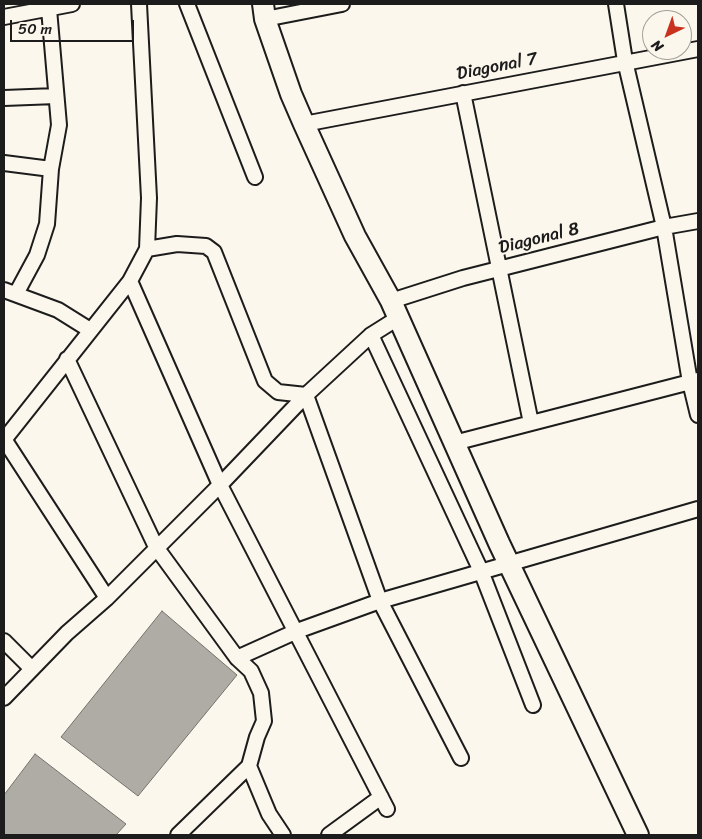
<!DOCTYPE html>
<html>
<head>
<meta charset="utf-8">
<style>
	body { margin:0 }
	#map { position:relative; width:702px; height:839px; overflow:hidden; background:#fbf7ec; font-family:Sriracha,sans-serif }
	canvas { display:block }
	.frame { position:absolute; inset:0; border:5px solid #1c1c1c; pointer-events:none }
	.north { position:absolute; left:642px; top:10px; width:50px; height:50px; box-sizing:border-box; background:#fbf7ec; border:1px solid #a29f99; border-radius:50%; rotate:222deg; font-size:14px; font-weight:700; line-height:20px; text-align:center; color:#1c1c1c }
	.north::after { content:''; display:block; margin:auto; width:18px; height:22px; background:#c8321e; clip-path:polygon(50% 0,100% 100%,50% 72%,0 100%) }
	.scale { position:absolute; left:10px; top:20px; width:124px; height:22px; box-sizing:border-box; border:2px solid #1c1c1c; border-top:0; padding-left:6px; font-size:15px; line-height:18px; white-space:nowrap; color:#1c1c1c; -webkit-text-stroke:4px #fbf7ec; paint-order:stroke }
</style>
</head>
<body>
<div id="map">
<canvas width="702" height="839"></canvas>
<div class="frame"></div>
<div class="north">N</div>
<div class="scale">50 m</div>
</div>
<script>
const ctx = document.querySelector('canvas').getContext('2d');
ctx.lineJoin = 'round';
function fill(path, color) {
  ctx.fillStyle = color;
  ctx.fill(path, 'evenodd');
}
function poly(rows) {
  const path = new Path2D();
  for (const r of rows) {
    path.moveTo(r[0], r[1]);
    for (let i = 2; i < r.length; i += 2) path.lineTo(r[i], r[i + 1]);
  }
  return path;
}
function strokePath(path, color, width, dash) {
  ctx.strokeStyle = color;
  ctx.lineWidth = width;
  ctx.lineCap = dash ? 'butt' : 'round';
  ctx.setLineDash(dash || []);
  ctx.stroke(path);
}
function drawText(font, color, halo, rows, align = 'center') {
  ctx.font = font + ' Sriracha,sans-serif';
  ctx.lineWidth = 4;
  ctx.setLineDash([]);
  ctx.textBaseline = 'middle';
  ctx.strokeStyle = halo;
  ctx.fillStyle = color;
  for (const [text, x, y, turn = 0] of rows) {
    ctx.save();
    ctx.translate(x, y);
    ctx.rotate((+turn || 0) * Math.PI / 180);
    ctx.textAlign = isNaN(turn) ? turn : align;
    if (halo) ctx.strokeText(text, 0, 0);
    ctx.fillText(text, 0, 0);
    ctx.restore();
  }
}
const water = poly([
	[162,611,237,675,138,796,61,737,162,611],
	[35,754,126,824,116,835,4,835,4,795,35,754]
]);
fill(water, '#afaca5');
strokePath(water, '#74726e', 1);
const street = poly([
	[187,4,255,177],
	[616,4,625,61,664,227,690,382,698,415],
	[4,17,72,4],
	[265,19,342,4],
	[463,93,531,423],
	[4,98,56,96],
	[304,124,698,49],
	[4,163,51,169],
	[147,249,177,244,206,246,214,252,265,381,278,392,306,395,380,601,461,758],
	[130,281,220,485,387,809],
	[4,290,58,310,90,330],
	[16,294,37,255,47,224,51,169,59,125,49,9],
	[391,301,463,278,664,227,698,221],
	[371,335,481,571,533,705],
	[67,359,156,547,237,658,251,671,261,693,264,721,257,737,249,766,269,814,283,835],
	[4,439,107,598],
	[4,440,130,281,147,249,149,198,139,4],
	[454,443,698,380],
	[4,641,32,669],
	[237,658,297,631,380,601,698,509],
	[4,698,67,633,107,598,220,485,306,395,371,335,398,318],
	[178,835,249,766],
	[329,835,381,797]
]);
const secondary = poly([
	[263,4,265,19,291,94,304,124,355,236,391,301,499,543,638,835]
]);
strokePath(street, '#1c1c1c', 18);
strokePath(secondary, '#1c1c1c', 24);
strokePath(street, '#fbf7ec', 14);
strokePath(secondary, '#fbf7ec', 20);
drawText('18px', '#1c1c1c', '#fbf7ec', [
	["Diagonal 7",497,67,-11],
	["Diagonal 8",539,239,-14]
]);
</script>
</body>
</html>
